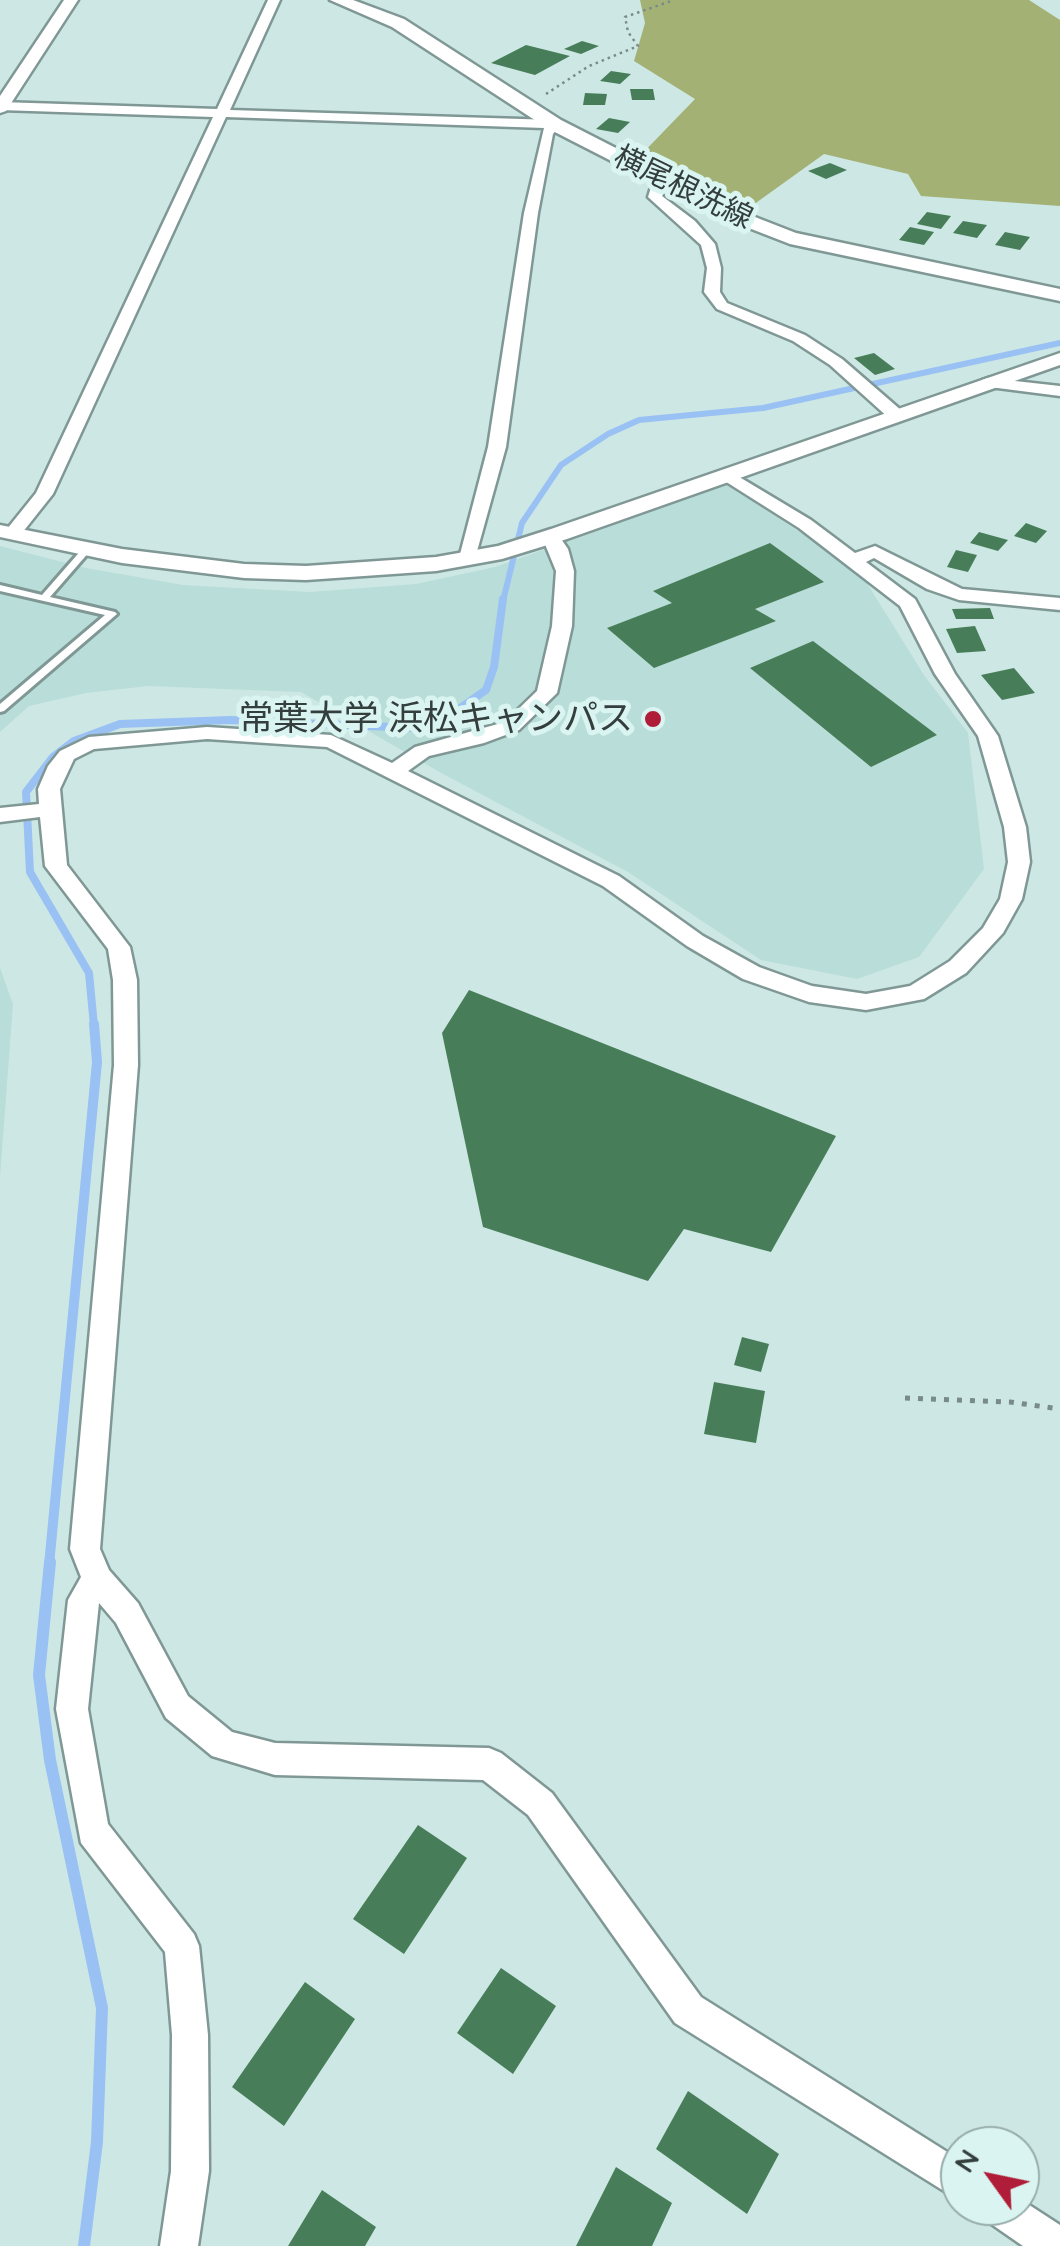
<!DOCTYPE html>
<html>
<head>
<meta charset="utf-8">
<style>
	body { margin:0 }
	#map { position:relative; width:1060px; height:2246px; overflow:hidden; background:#cde8e4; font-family:Quicksand,sans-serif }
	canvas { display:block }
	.north { position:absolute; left:940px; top:2126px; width:100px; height:100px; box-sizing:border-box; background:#daf5f1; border:2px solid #97aca9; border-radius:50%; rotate:303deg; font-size:28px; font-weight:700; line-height:40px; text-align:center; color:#333e3d }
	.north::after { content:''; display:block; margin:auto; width:35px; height:45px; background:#b01d39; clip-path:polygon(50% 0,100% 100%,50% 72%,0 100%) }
</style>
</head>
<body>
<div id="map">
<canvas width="1060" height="2246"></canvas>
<div class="north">N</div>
</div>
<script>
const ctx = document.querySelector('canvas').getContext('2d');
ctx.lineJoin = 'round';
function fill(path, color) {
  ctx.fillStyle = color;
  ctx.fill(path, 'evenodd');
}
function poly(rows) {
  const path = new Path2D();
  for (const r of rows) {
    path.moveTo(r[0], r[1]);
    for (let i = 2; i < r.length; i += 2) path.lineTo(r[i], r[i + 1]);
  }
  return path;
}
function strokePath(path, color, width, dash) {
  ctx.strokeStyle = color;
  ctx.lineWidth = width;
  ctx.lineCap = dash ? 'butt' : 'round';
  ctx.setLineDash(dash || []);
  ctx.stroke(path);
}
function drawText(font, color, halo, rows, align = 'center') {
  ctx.font = font + ' Quicksand,"Noto Sans JP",sans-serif';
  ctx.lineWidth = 10;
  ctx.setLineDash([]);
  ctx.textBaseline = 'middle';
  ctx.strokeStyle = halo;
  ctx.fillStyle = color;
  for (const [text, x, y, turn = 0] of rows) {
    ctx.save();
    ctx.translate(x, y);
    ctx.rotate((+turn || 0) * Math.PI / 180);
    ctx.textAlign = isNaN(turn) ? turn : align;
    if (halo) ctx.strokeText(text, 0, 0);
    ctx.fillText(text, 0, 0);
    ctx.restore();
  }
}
fill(poly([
	[727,484,860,572,924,675,968,733,984,869,919,957,857,979,761,960,628,872,443,774,301,692,148,686,86,693,29,706,0,732,0,546,86,568,183,585,310,592,416,584,495,567],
	[0,968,13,1004,0,1177]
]), '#b9ddd8');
fill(poly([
	[640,0,1029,0,1060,20,1060,206,921,196,908,174,824,154,753,205,635,161,695,99,634,61,645,23]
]), '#a3b175');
strokePath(poly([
	[503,601,522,523,561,465,608,434,639,420,763,408,1060,343]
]), '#9ac1f3', 6);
strokePath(poly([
	[94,1026,89,973,30,872,26,792,53,757,74,741,120,724,230,720,414,728,443,720,486,690,494,667,503,599]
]), '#9ac1f3', 8);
strokePath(poly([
	[49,1565,97,1062,94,1024]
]), '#9ac1f3', 10);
strokePath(poly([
	[50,1562,39,1675,50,1760,102,2008,97,2142,84,2246]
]), '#9ac1f3', 12);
fill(poly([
	[582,41,599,46,581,54,564,49],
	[526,45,570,56,535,75,491,63],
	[611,71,631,74,620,84,600,81],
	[630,89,653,89,655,100,632,100],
	[585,93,607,94,605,105,583,105],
	[609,118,630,122,618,133,596,129],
	[830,163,847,170,826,179,808,171],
	[927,212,951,216,941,229,917,224],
	[963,221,987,225,977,238,953,233],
	[910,227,934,232,924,245,899,240],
	[1005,232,1030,237,1020,250,995,245],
	[874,353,895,369,875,375,854,358],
	[1026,523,1047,531,1036,543,1014,536],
	[979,532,1008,540,998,551,970,543],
	[770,543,824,582,755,609,776,621,654,668,607,628,672,603,653,591],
	[956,550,977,555,968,572,947,567],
	[990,608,994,619,956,619,952,609],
	[975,626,986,651,957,653,946,629],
	[813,641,937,735,871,767,750,668],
	[1014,668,1035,693,1002,700,981,675],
	[469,990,836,1136,771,1252,684,1229,648,1281,483,1227,442,1033],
	[742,1337,769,1344,761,1372,734,1365],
	[714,1382,765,1391,756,1443,704,1434],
	[418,1825,467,1858,404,1954,353,1919],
	[501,1968,556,2006,513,2074,457,2033],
	[305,1982,355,2019,284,2126,232,2087],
	[688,2091,779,2154,747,2214,656,2149],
	[616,2167,672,2203,652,2246,576,2246],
	[322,2190,376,2227,365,2246,288,2246]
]), '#477e59');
const service = poly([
	[87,546,90,547,90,551,50,597,115,612,117,614,4,711,0,712,0,704,105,615,0,591,0,585,42,595,84,547,87,546]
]);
const minor = poly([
	[268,0,280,0,230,110,554,120,561,124,553,134,538,213,506,447,474,562,468,563,459,558,488,447,524,213,544,128,226,117,53,494,18,538,12,539,3,534,36,493,213,117,0,110,0,102,217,109,268,0],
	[664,179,671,183,662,196,695,221,715,244,721,268,720,292,727,303,805,335,842,359,902,411,902,419,890,419,830,365,793,341,717,309,704,292,707,268,701,245,648,197,652,184,664,179],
	[988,378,1060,386,1060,396,982,386,982,380,988,378],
	[726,469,811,520,855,553,875,546,962,589,1060,598,1060,610,959,600,927,589,874,558,866,562,915,599,955,674,998,736,1026,827,1030,862,1022,899,1003,933,966,973,924,999,866,1010,809,1002,743,979,687,946,603,886,327,747,207,739,94,749,74,759,60,789,67,865,130,947,137,980,138,1065,100,1549,109,1570,138,1603,188,1696,232,1732,275,1743,489,1748,501,1753,552,1793,701,1997,960,2160,960,2201,675,2023,528,1815,483,1780,275,1775,212,1756,166,1718,116,1623,99,1603,88,1709,108,1824,194,1934,199,1946,208,2035,209,2171,198,2246,160,2246,171,2171,172,2035,165,1952,81,1843,56,1709,68,1600,81,1577,70,1549,114,1065,113,980,108,949,45,866,40,817,0,822,0,808,39,804,38,789,48,766,60,751,89,737,207,727,331,735,392,763,415,747,505,722,537,691,552,626,556,571,542,537,551,532,557,533,568,549,574,571,572,626,557,693,519,730,484,743,429,756,408,771,619,876,703,936,759,967,812,986,866,994,910,986,950,961,983,928,1000,899,1008,862,1004,827,978,736,935,674,900,606,799,528,720,478,717,474,726,469],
	[1020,2199,1060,2225,1060,2246,1023,2246,984,2219,978,2206,1020,2206,1020,2199]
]);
const tertiary = poly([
	[64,0,78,0,6,111,0,113,0,96,64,0],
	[1060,353,1060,365,567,539,502,559,436,571,306,580,244,578,122,563,0,537,0,525,122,549,244,564,306,566,436,557,498,546,551,529,1060,353]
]);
const secondary = poly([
	[330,0,353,0,404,19,561,120,737,210,796,233,1060,289,1060,301,790,244,723,218,547,128,392,27,330,0]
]);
strokePath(service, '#809895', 6);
strokePath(minor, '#809895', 5);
strokePath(tertiary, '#809895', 5);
strokePath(secondary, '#809895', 5);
strokePath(poly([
	[546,94,589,66,638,46,628,32,625,17,674,0]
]), '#798b89', 2.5, [2.5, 4]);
strokePath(poly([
	[905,1398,1010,1402,1060,1409]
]), '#798b89', 5, [5, 8]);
fill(service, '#fff');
fill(minor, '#fff');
fill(tertiary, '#fff');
fill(secondary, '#fff');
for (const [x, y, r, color] of [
	[653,719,10,"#b01d39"]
]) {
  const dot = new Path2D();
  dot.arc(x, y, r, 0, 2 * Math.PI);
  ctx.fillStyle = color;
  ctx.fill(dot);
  strokePath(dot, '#daf5f1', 4);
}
drawText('30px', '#333e3d', '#daf5f1', [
	["横尾根洗線",683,188,26]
]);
drawText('35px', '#333e3d', '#daf5f1', [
	["常葉大学 浜松キャンパス",633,719]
], 'right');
</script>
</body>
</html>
